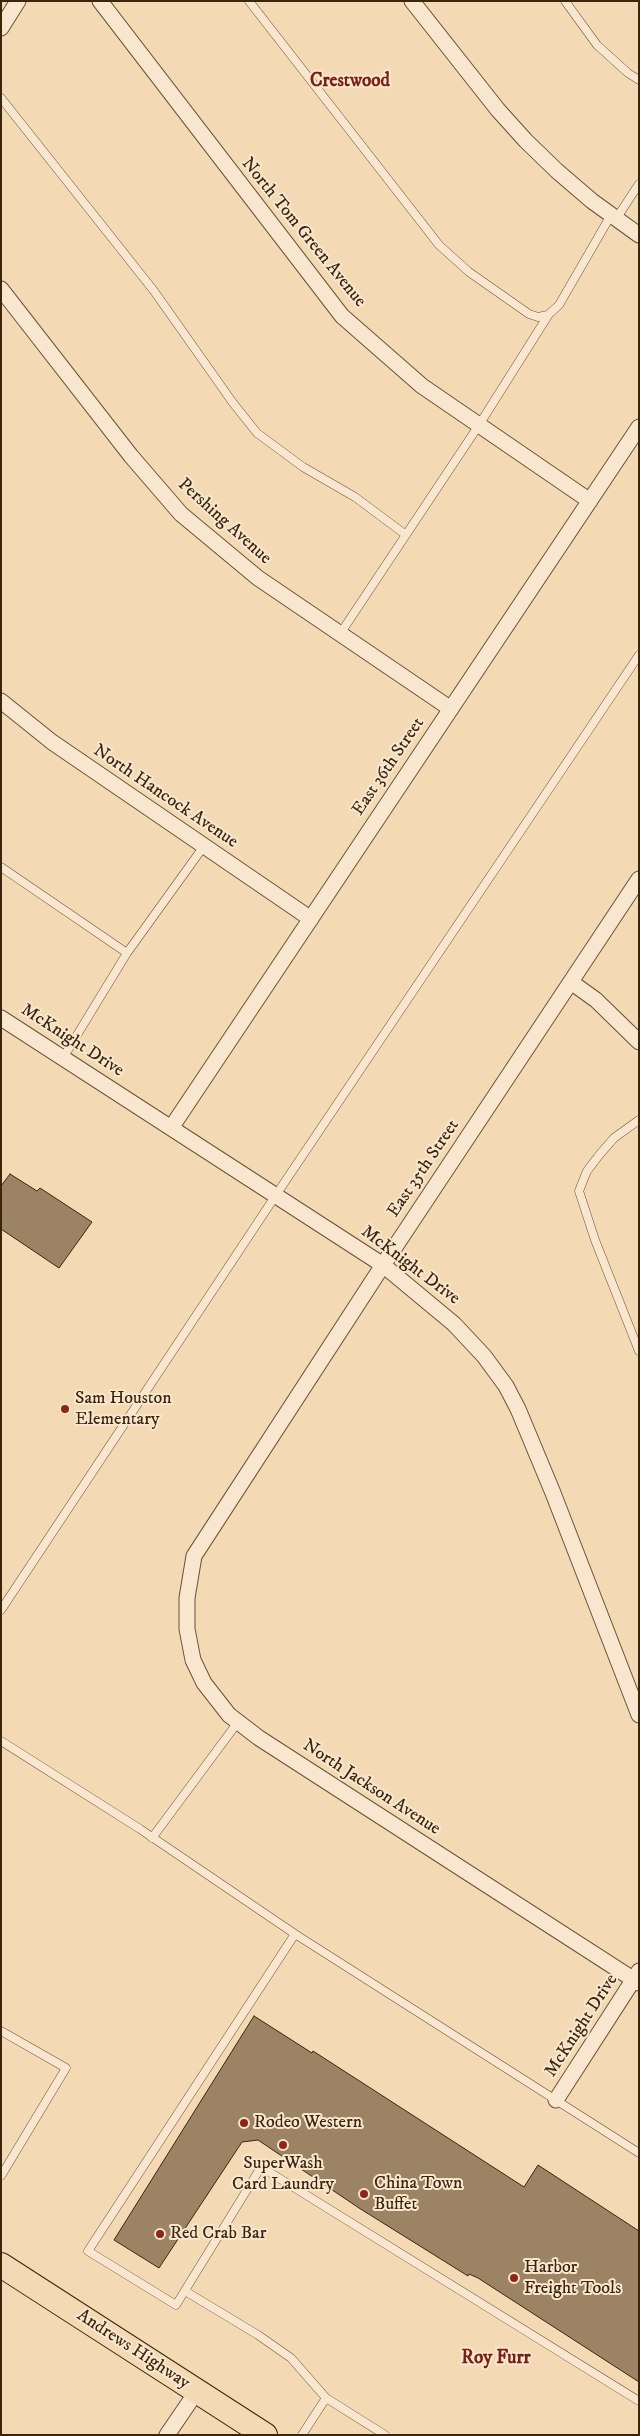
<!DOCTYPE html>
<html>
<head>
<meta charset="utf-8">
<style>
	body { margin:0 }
	#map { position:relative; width:640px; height:2436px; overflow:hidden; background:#f4d9b5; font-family:"IM FELL DW Pica",serif }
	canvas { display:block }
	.frame { position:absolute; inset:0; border:2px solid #3b260c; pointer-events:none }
</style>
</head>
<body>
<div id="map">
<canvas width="640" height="2436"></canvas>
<div class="frame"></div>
</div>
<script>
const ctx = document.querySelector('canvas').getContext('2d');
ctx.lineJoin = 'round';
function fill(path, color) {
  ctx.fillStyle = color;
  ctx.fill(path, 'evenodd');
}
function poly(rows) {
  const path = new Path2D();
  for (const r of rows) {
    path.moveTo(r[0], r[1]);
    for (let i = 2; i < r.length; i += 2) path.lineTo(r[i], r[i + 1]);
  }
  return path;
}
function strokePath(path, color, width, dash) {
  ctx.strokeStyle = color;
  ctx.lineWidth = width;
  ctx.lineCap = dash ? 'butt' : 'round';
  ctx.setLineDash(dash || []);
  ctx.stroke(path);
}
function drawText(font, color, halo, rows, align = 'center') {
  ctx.font = font + ' "IM FELL DW Pica",serif';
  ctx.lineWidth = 4;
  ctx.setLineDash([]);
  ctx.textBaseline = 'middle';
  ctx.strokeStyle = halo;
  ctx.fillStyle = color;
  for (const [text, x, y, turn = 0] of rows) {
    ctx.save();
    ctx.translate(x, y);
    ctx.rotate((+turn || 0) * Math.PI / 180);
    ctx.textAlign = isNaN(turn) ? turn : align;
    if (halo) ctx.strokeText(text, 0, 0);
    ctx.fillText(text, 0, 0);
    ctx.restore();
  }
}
const building = poly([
	[10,1174,37,1191,40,1188,92,1222,59,1268,1,1229,1,1186,10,1174],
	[254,2016,312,2053,313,2051,524,2187,538,2165,639,2231,639,2382,478,2278,469,2274,468,2276,359,2208,258,2140,242,2142,159,2268,114,2240,254,2016]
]);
fill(building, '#9b8364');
strokePath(building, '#3b260c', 1);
const service = poly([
	[249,1,439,245,469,272,529,314,538,317,548,315,559,305,611,215],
	[565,1,597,45,628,73,639,80],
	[1,98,154,291,233,403,257,433,303,467,355,497,406,535],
	[616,219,639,184],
	[340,634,479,425,549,314],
	[1,867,127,953],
	[63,1058,127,953,204,846],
	[639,1120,614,1138,600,1154,587,1171,579,1191,595,1240,639,1351],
	[1,1610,276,1195,639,655],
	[1,1741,140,1829,295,1934],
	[152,1838,238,1722],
	[1,2031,66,2068,1,2176],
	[639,2153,295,1934,88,2251,176,2305,261,2167,639,2401],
	[185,2291,258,2335,291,2358,326,2398,302,2435],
	[326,2398,385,2435]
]);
const minor = poly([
	[100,1,342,316,422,386,590,501],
	[412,1,498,110,526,141,557,171,592,201,639,235],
	[1,28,18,1],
	[1,289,131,456,181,514,258,578,451,709],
	[1,701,52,742,311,919],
	[639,879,383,1265,194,1556,187,1598,187,1629,193,1660,204,1683,229,1715,259,1738,639,1983],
	[571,982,596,1000,639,1042],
	[1,1018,383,1265,454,1324,484,1356,506,1386,518,1409,553,1493,639,1715],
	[171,1128,639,427],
	[556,2100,639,1971],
	[167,2435,197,2391]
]);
const primary = poly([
	[1,2265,265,2435]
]);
strokePath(service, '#695336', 9);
strokePath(minor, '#695336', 17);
strokePath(primary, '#3b260c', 26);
strokePath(service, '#f8e6cf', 8);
strokePath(minor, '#f8e6cf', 15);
strokePath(primary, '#f4d9b5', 24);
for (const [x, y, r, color] of [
	[65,1409,5,"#8f2418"],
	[244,2123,5,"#8f2418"],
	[283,2145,5,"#8f2418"],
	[364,2194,5,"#8f2418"],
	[160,2234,5,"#8f2418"],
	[514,2278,5,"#8f2418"]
]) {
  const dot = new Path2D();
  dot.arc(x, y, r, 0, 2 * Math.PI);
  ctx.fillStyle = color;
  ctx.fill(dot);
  strokePath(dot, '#f8e6cf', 2);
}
drawText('18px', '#3b260c', '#f8e6cf', [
	["North Tom Green Avenue",303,233,51],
	["Pershing Avenue",224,522,42],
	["East 36th Street",389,767,-56],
	["North Hancock Avenue",165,797,34],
	["McKnight Drive",72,1041,33],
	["East 35th Street",424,1169,-56],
	["McKnight Drive",410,1266,37],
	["North Jackson Avenue",371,1788,33],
	["McKnight Drive",582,2026,-57],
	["Andrews Highway",133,2350,33]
]);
drawText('18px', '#3b260c', '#f8e6cf', [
	["Sam Houston",75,1399],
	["Elementary",75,1420],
	["Rodeo Western",254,2123],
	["SuperWash",283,2164,"center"],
	["Card Laundry",283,2185,"center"],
	["China Town",374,2184],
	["Buffet",374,2205],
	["Red Crab Bar",170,2234],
	["Harbor",524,2268],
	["Freight Tools",524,2289]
], 'left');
drawText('bold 19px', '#7a1f14', '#f8e6cf', [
	["Crestwood",350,82],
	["Roy Furr",496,2359]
]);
</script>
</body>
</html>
